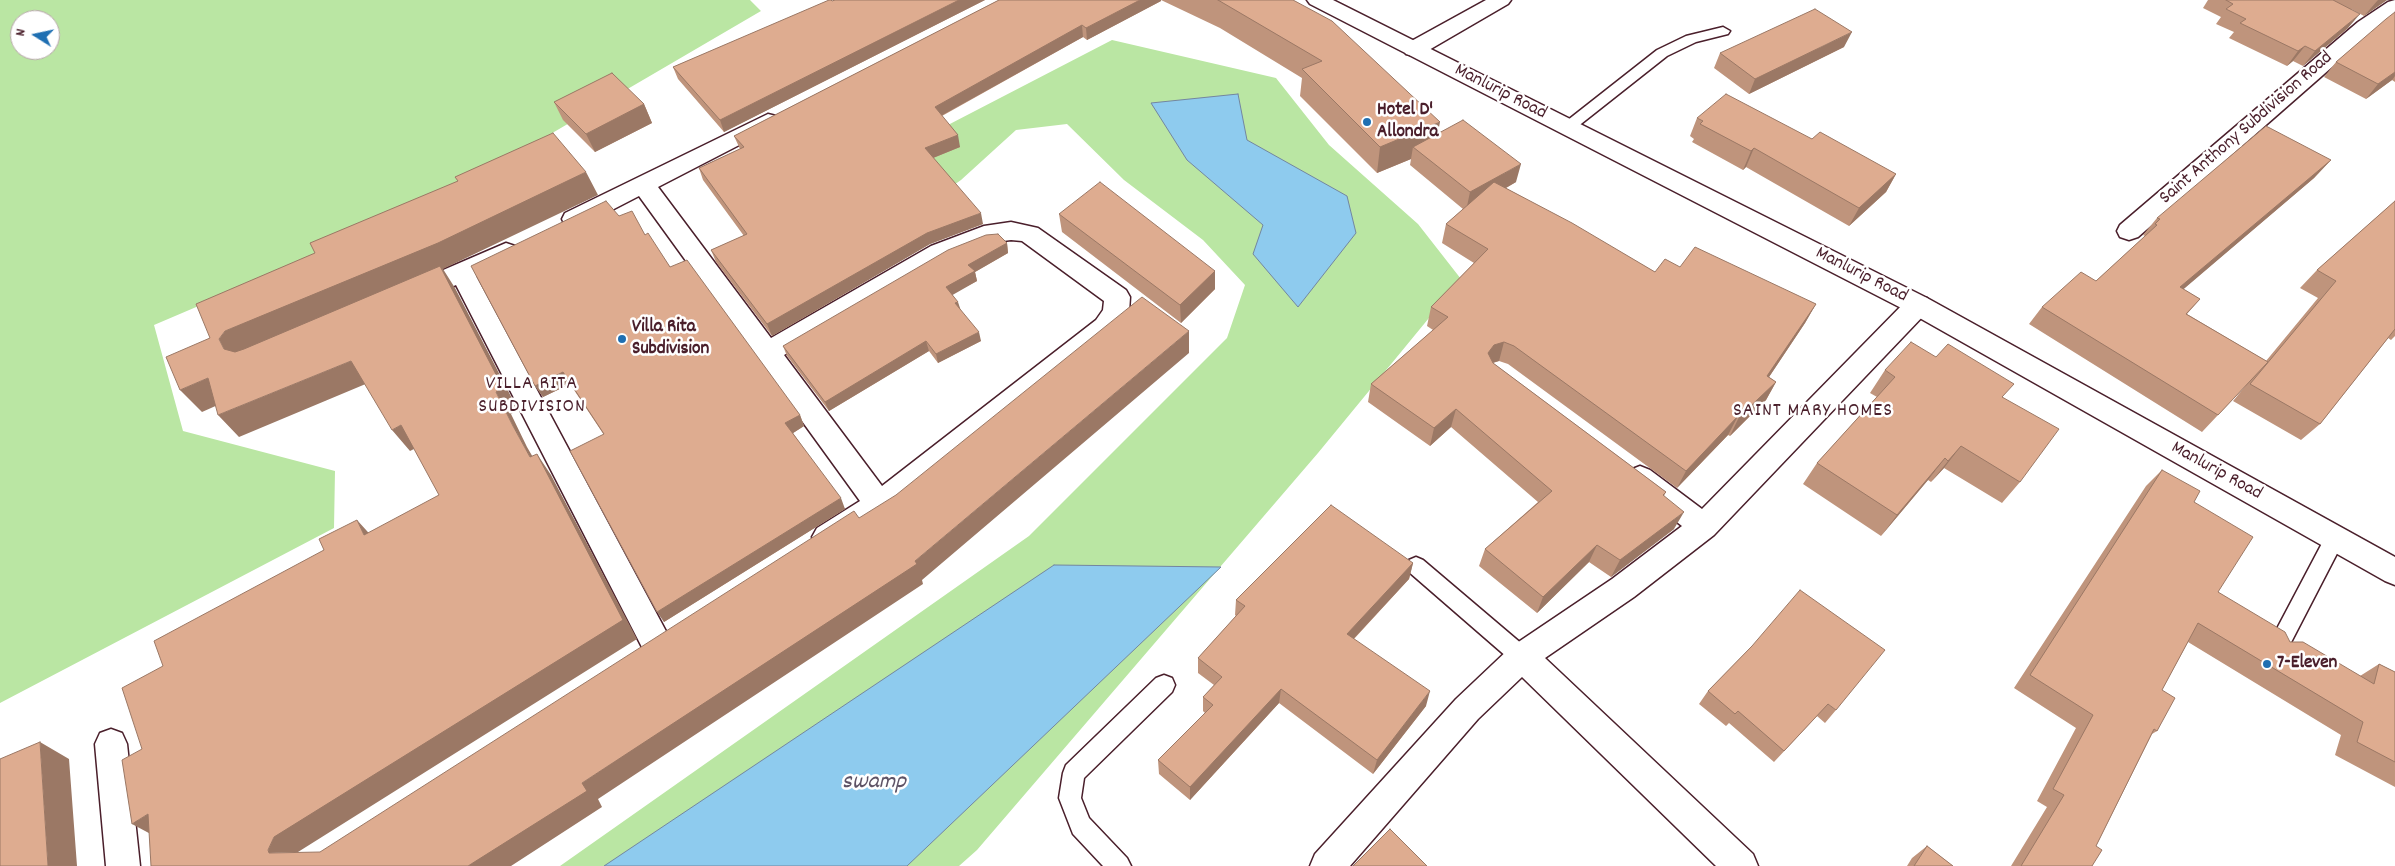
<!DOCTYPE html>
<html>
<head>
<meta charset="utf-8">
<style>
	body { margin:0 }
	#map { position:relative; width:2395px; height:866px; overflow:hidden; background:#fff; font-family:Dekko,sans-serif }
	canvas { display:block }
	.north { position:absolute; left:10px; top:10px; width:50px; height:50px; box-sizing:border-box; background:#fff; border:1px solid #b7a5aa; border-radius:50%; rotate:280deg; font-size:14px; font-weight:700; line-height:20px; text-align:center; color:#4a1f2b }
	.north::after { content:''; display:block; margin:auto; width:18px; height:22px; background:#1f6fb2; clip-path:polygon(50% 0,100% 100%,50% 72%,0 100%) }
</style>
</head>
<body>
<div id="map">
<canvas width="2395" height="866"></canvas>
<div class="north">N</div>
</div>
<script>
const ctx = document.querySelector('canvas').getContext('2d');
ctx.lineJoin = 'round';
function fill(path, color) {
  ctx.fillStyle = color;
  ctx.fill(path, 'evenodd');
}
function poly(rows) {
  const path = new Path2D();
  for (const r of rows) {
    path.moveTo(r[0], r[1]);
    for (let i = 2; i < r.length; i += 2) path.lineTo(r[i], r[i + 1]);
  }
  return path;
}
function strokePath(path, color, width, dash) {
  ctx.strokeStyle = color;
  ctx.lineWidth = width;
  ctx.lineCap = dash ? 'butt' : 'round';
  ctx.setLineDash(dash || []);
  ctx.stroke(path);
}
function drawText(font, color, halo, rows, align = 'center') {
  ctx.font = font + ' Dekko,sans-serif';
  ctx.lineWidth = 5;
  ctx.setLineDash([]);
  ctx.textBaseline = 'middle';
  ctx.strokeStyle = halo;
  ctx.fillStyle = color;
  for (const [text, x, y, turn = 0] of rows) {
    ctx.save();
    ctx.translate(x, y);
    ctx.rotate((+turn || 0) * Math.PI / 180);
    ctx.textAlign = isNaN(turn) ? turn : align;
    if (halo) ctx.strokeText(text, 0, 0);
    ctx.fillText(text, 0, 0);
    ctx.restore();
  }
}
fill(poly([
	[0,0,750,0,761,11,412,215,154,325,183,431,335,471,334,528,0,703],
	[20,20,50,20,50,50,20,50],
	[1112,40,1276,78,1329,145,1418,224,1461,279,1318,453,977,850,959,866,560,866,1029,536,1227,338,1245,285,1203,240,1124,180,1067,124,1016,130,961,180,911,215,807,198]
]), '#bae6a3');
const water = poly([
	[1238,94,1247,140,1347,196,1356,233,1298,307,1253,254,1263,225,1187,160,1151,103,1238,94],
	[1054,565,1221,567,907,866,604,866,1054,565]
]);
fill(water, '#8ecbee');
strokePath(water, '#7386a0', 1);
const lane = poly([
	[1723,27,1730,31,1728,34,1696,42,1667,56,1572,131,1567,132,1562,131,1559,127,1657,50,1686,36,1723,27],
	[2335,530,2342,532,2345,538,2285,654,2278,656,2271,654,2267,647,2271,640,2328,532,2335,530],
	[1416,557,1423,560,1529,650,1533,657,1529,664,1522,667,1515,664,1409,572,1406,566,1409,560,1416,557],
	[1164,675,1172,678,1175,685,1172,692,1084,778,1081,798,1089,818,1127,858,1131,866,1103,866,1073,834,1059,798,1063,773,1066,765,1156,678,1164,675]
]);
const street = poly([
	[1486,0,1511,0,1508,4,1422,54,1414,56,1406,54,1403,49,1406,44,1486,0],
	[2395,0,2395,16,2372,32,2138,237,2129,240,2120,237,2117,231,2120,225,2358,22,2388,2,2395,0],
	[768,114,776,116,779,121,776,126,658,187,771,338,931,246,984,226,1011,222,1038,228,1126,290,1130,297,1129,312,1114,334,889,512,837,546,827,549,817,546,812,537,817,528,860,501,639,196,583,225,574,227,565,225,562,219,565,213,768,114],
	[1011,240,1022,241,1104,301,1103,310,1096,320,882,486,784,355,949,258,987,243,1011,240],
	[506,243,515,246,518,252,515,258,476,276,668,635,672,645,668,655,657,659,646,655,456,285,415,302,406,300,402,293,406,286,506,243],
	[1918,296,1927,298,1931,305,1927,312,1714,535,1634,597,1545,658,1753,854,1758,866,1716,866,1522,677,1478,719,1350,866,1310,866,1315,854,1456,699,1511,647,1612,579,1682,526,1630,486,1626,478,1630,470,1640,466,1650,470,1702,509,1909,298,1918,296],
	[111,729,122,733,127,744,140,866,106,866,95,744,100,733,111,729]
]);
const secondary = poly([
	[1307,0,1333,0,1927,298,2395,557,2395,585,2385,581,1909,312,1310,4,1307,0]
]);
strokePath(lane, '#4a1f2b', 3);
strokePath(street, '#4a1f2b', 3);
strokePath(secondary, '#4a1f2b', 3);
fill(lane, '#fff');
fill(street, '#fff');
fill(secondary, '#fff');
fill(poly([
	[835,0,985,0,724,132,678,79,673,67],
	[999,0,1161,1,1087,40,1083,37,942,116,960,147,933,158,983,224,930,244,772,336,716,262,711,250,744,236,703,180,699,168,740,149,734,136],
	[1161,0,1293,0,1437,134,1516,182,1506,188,1655,272,1680,267,1816,304,1805,323,1769,377,1776,382,1766,400,1730,436,1728,435,1677,488,1508,364,1499,361,1493,363,1666,492,1664,496,1674,529,1611,577,1589,562,1537,613,1479,566,1485,549,1538,502,1451,427,1430,446,1368,402,1371,384,1433,330,1427,326,1431,307,1474,263,1442,243,1446,224,1463,209,1410,165,1411,159,1377,173,1300,96,1302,78,1220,28],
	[2208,0,2389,0,2387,0,2364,16,2351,9,2348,28,2303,66,2293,61,2287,66,2229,38,2234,32,2216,24,2221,17,2203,8],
	[2395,12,2395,82,2392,80,2366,99,2324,77,2336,62],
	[1844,47,1749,94,1714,68,1720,53],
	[554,102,644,104,652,123,595,152,563,120],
	[1697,118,1812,139,1896,174,1886,192,1849,226,1746,167,1743,170,1692,142,1694,139,1690,136],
	[2331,160,2314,178,2183,289,2200,299,2187,314,2266,361,2318,298,2300,288,2317,270,2395,201,2395,336,2391,340,2388,338,2320,424,2301,440,2233,401,2247,384,2218,415,2202,432,2029,324,2042,307,2096,281,2145,236,2143,235,2157,218],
	[1059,214,1215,271,1215,289,1181,323,1062,232],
	[619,216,645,235,670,267,800,415,804,426,793,433,845,509,664,622,604,435,570,384,543,397,535,386],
	[1007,243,1008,253,975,272,977,281,952,294,960,309,981,341,938,363,929,351,829,411,787,356,783,346],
	[1885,370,2003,397,2020,482,2002,503,1944,468,1931,482,1928,480,1881,536,1803,484,1817,463,1877,397,1870,393],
	[2162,470,2194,502,2218,592,2290,642,2360,676,2379,664,2395,672,2395,787,2335,755,2341,735,2188,642,2162,690,2157,731,2152,734,2096,846,2092,866,2011,866,2047,807,2037,801,2076,728,2014,688,2146,486],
	[1413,563,1409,579,1354,639,1426,706,1373,774,1279,703,1190,800,1159,774,1158,760,1205,713,1203,711,1203,697,1214,685,1198,673,1198,658,1236,616,1235,615,1236,600],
	[1752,646,1836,710,1825,723,1817,716,1774,762,1729,723,1726,726,1699,704,1708,691],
	[1927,846,1953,866,1907,866,1912,858]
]), '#bf947c');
fill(poly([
	[959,0,985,0,724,132,720,120],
	[1140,0,1161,0,1161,1,1087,40,1086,28],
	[2378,0,2389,0,2387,0,2364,16],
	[2360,14,2348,28,2303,66,2315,51],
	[1082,25,1083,37,937,118,935,107],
	[1852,32,1844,47,1749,94,1755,79],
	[2305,46,2293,61,2287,66,2298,51],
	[2395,72,2395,76,2392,80,2366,99,2378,84],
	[644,104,652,123,595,152,586,134],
	[1440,122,1435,148,1413,147,1411,159,1377,173,1380,147],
	[958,135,960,147,928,160,925,148],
	[1754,148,1746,167,1743,170,1751,151],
	[2331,160,2314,178,2165,305,2180,287],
	[1521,164,1516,182,1466,211,1470,192],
	[586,172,598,195,443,269,455,288,518,410,511,414,527,447,545,478,530,457,513,426,496,392,442,270,239,361,224,349,219,339,225,331],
	[1896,174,1886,192,1849,226,1859,208],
	[981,213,983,224,930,244,772,336,767,324,927,233],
	[1007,243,1008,253,975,272,977,281,949,297,946,287,968,265],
	[1215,271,1215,289,1181,323,1180,305],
	[958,302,961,311,955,303],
	[1816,304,1805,323,1757,395,1767,376],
	[1189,331,1189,353,922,580,923,584,598,799,602,807,511,866,468,866,582,783,915,561],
	[979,332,981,341,938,363,936,354],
	[926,341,929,351,829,411,825,402],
	[1504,342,1499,361,1488,364,1488,353,1494,345],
	[351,361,368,383,239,437,218,415],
	[563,372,570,384,543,397,535,386],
	[208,378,229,400,202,412,180,390],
	[1776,382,1766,400,1730,436,1739,417],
	[1456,409,1451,427,1430,446,1434,428],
	[800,415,804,426,790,435,785,423],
	[1738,416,1728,435,1677,488,1686,471],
	[401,425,418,447,410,451,392,430],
	[1961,446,1944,468,1931,482,1948,461],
	[537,454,551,475,637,639,298,852,269,853,268,850,274,837],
	[1945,458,1928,480,1881,536,1897,515],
	[841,498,845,509,664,622,657,612],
	[1684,512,1674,529,1611,577,1620,560],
	[357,520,376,541,364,535],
	[1597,545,1589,562,1537,613,1543,597],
	[1413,563,1409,579,1344,649,1347,634],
	[1281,689,1279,703,1190,800,1190,787],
	[1430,691,1426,706,1373,774,1377,760],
	[40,742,69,759,77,866,48,866],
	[148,814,160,839,132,824]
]), '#9b7865');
const building = poly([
	[829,0,831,0,832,1,835,0,959,0,720,120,673,67,829,0],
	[999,0,1140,0,1086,28,1082,25,935,107,958,135,925,148,981,213,927,233,767,324,711,250,747,234,699,168,744,147,734,136,999,0],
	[1218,0,1293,0,1332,21,1440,122,1380,147,1302,69,1322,61,1218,0],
	[2226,0,2333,0,2360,14,2315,51,2305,46,2298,51,2240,23,2246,19,2226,9,2233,4,2226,0],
	[1815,9,1852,32,1755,79,1720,53,1815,9],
	[2395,12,2395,72,2378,84,2336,62,2386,19,2395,12],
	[612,73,644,104,586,134,554,102,612,73],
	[1726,94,1812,139,1820,132,1896,174,1859,208,1754,148,1751,151,1700,124,1703,121,1697,118,1726,94],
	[1463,120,1521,164,1470,192,1413,147,1463,120],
	[2266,126,2331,160,2180,287,2200,299,2186,314,2268,362,2218,415,2042,307,2081,272,2096,281,2157,225,2155,224,2160,219,2157,218,2266,126],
	[553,133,586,172,438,243,225,331,219,339,224,349,235,352,244,349,440,266,503,388,496,392,513,426,530,457,537,454,623,620,274,837,268,850,269,853,320,852,854,511,859,518,896,495,1142,297,1189,331,915,561,917,564,582,783,587,791,468,866,151,866,148,814,132,824,122,760,142,749,122,688,163,666,154,641,324,550,319,539,357,520,364,535,439,495,401,425,392,430,351,361,218,415,208,378,180,390,166,357,210,338,196,304,315,253,310,243,458,181,455,177,553,133],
	[1100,182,1215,271,1180,305,1059,214,1100,182],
	[1494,182,1572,223,1655,272,1665,259,1680,267,1695,247,1816,304,1767,376,1776,382,1739,417,1738,416,1686,471,1514,346,1504,342,1494,345,1488,353,1493,363,1666,492,1663,495,1684,512,1620,560,1597,545,1543,597,1485,549,1552,491,1456,409,1434,428,1371,384,1448,317,1431,307,1488,249,1446,224,1494,182],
	[606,201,619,216,632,211,645,235,648,233,670,267,687,260,800,415,785,423,841,498,657,612,570,451,604,434,563,372,535,386,471,266,606,201],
	[2395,201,2395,329,2320,424,2250,384,2336,281,2317,270,2395,201],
	[998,234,1007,243,968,265,975,271,946,287,958,302,955,303,979,332,936,354,926,341,825,402,783,346,948,250,986,235,998,234],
	[1911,342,1936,357,1948,344,2014,384,2002,397,2059,429,2020,482,1961,446,1948,461,1945,458,1897,515,1817,463,1895,377,1885,370,1911,342],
	[2162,470,2200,491,2194,502,2253,537,2218,592,2285,632,2290,642,2303,642,2374,684,2379,664,2395,672,2395,762,2357,742,2363,722,2198,623,2162,690,2175,698,2157,731,2154,729,2096,846,2102,850,2092,866,2021,866,2064,795,2053,789,2093,715,2030,675,2162,470],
	[1331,505,1413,563,1347,634,1430,691,1377,760,1281,689,1190,787,1158,760,1213,705,1203,697,1222,677,1198,658,1245,606,1236,600,1331,505],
	[1800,590,1885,650,1836,710,1828,704,1784,751,1738,711,1735,714,1708,691,1752,646,1800,590],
	[40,742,48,866,0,866,0,759,40,742],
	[1390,829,1427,866,1353,866,1390,829],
	[1927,846,1953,866,1914,866,1927,846]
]);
fill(building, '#deac90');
strokePath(building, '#9b7865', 1);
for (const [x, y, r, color] of [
	[1367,122,5,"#1f6fb2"],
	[622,339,5,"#1f6fb2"],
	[2267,664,5,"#1f6fb2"]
]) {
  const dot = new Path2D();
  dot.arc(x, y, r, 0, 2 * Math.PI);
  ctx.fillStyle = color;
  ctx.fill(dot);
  strokePath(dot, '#fff', 2);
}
drawText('19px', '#4a1f2b', '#fff', [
	["Manlurip Road",1500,93,27],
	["Saint Anthony Subdivision Road",2247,129,-41],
	["Manlurip Road",1861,276,27],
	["Manlurip Road",2216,472,29]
]);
drawText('bold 19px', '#4a1f2b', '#fff', [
	["Hotel D'",1377,111],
	["Allondra",1377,133],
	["Villa Rita",632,328],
	["Subdivision",632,350],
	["7-Eleven",2277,664]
], 'left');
ctx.letterSpacing = '1px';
drawText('20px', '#4a1f2b', '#fff', [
	["VILLA RITA",532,385],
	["SUBDIVISION",532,408],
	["SAINT MARY HOMES",1813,412]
]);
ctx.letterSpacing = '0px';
drawText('italic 24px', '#5e5366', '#fff', [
	["swamp",874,784]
]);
</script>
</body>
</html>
